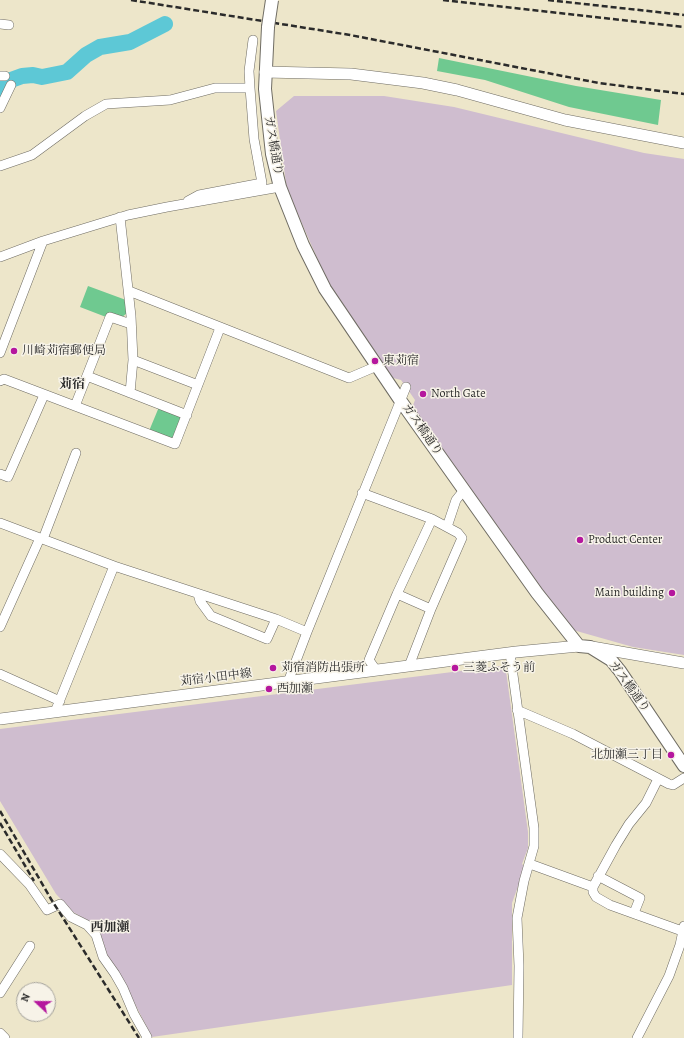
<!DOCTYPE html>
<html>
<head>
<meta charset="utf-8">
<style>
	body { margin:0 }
	#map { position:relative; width:684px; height:1038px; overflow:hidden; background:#ede6ca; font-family:Alegreya,serif }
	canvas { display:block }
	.north { position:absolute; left:16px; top:982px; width:40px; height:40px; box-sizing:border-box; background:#f7f3e8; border:1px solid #a5a39c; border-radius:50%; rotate:292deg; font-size:11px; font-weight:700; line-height:16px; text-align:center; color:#2b2b2b }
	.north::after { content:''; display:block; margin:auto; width:14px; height:18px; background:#b5179e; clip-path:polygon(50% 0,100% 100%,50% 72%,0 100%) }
</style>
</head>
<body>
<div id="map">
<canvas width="684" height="1038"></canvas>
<div class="north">N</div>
</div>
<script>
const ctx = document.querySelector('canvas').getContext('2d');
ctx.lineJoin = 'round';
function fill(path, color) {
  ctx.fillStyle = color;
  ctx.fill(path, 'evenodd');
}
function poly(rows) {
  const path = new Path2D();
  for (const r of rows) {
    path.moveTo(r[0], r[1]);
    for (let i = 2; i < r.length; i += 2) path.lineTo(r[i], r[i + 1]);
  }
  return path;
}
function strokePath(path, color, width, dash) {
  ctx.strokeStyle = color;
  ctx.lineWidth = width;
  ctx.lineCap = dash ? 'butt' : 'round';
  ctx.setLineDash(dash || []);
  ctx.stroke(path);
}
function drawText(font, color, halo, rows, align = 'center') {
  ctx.font = font + ' Alegreya,"Noto Serif JP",serif';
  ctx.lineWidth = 3;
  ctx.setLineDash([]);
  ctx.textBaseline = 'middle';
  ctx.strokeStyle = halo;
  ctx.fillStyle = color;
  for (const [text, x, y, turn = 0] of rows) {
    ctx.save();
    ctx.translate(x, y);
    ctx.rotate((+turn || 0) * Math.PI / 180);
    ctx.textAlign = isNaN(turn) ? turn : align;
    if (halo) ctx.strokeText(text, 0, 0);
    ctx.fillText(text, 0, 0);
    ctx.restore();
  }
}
fill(poly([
	[294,96,384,96,454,107,644,153,684,159,684,655,633,647,573,630,536,586,412,408,415,400,406,387,401,380,389,377,330,287,287,190,276,111],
	[500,666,506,671,528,832,528,848,522,864,525,867,512,903,512,985,152,1037,121,977,107,955,100,932,90,922,73,912,56,894,0,801,0,729]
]), '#cfbdcf');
fill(poly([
	[439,58,576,86,661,100,658,125,569,107,485,80,437,71],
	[88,286,126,300,127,313,121,318,106,317,80,307],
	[159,407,181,415,175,439,172,440,149,431]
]), '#6fc990');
strokePath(poly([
	[0,94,11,80,22,76,33,75,42,77,67,72,86,55,100,47,130,42,165,24]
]), '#5dc8d6', 16);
const minor = poly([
	[0,24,9,25],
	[0,76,5,76],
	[0,108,11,85],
	[0,166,32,155,85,116,106,104,170,100,215,88,250,88],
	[188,201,199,195,262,183,254,139,250,88,249,71,253,40],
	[120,217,131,316,133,360,130,393],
	[0,257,43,241,128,215,167,207,280,187],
	[129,291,349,378,377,366],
	[0,353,43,241],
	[133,360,198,385],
	[87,376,187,415],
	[0,381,4,379,175,444,220,328],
	[75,406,110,317,131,324],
	[0,474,8,477,44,395],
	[362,493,432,519],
	[0,523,114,566,276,619,307,632],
	[447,527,456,500,464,490],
	[43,539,76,453],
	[198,594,200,601,211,616,267,639,276,619],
	[397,594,431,609],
	[0,627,40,538],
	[510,653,534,828,534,846,524,881,517,918,519,966,518,1038],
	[376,670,369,660,397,594,432,519,458,533,462,538,431,609,409,666],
	[0,674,60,701],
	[288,682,307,632,406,387],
	[517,710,573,734,669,784,673,785,684,778],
	[55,712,114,566],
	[658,779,646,803,629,824,616,845,593,887,593,892,596,897,610,905,682,931],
	[0,854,29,884,47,910,60,904,71,917,87,925,96,935,103,957,115,974,123,988,134,1014,147,1037,146,1038],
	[530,864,593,887],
	[598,876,640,898,634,913],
	[0,993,30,946],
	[0,1033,5,1038],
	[637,1038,669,976,680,945,684,926]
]);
const tertiary = poly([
	[265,72,351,74,423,83,457,90,565,120,684,143],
	[592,647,684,663],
	[0,719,516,652,579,646]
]);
const secondary = poly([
	[268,27,265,89,272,154,280,187,303,245,325,289,400,400,537,593,579,646,590,647,611,660,620,671,684,766]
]);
strokePath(minor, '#6f6c63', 10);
strokePath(tertiary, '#6f6c63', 12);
strokePath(secondary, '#6f6c63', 14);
strokePath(minor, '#fff', 9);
strokePath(tertiary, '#fff', 11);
strokePath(secondary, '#fff', 12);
strokePath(poly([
	[131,0,350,35,599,83,684,94],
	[443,0,684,27],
	[548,0,684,15],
	[0,811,51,899,139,1038],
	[0,823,34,881]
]), '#2b2b2b', 2.5, [6, 3]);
const secondaryBridge = poly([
	[268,27,272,0]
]);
strokePath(secondaryBridge, '#6f6c63', 14, []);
strokePath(secondaryBridge, '#fff', 12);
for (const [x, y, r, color] of [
	[14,351,4,"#b5179e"],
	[375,361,4,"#b5179e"],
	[423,394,4,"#b5179e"],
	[580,540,4,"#b5179e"],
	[672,593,4,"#b5179e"],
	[273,668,4,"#b5179e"],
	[455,668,4,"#b5179e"],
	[269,689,4,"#b5179e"],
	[671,755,4,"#b5179e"]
]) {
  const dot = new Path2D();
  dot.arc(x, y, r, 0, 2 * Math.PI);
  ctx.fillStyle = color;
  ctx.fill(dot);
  strokePath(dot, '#f7f3e8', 1.5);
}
drawText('12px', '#2b2b2b', '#f7f3e8', [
	["ガス橋通り",273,146,80],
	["ガス橋通り",422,430,55],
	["苅宿小田中線",216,678,-7],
	["ガス橋通り",629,687,54]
]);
drawText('12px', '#2b2b2b', '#f7f3e8', [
	["川崎苅宿郵便局",22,351],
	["東苅宿",383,361],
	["North Gate",431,394],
	["Product Center",588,540],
	["Main building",664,593,"right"],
	["苅宿消防出張所",281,668],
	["三菱ふそう前",463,668],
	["西加瀬",277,689],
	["北加瀬三丁目",663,755,"right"]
], 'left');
drawText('bold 13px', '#2b2b2b', '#f7f3e8', [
	["苅宿",72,385],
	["西加瀬",110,928]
]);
</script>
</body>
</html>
